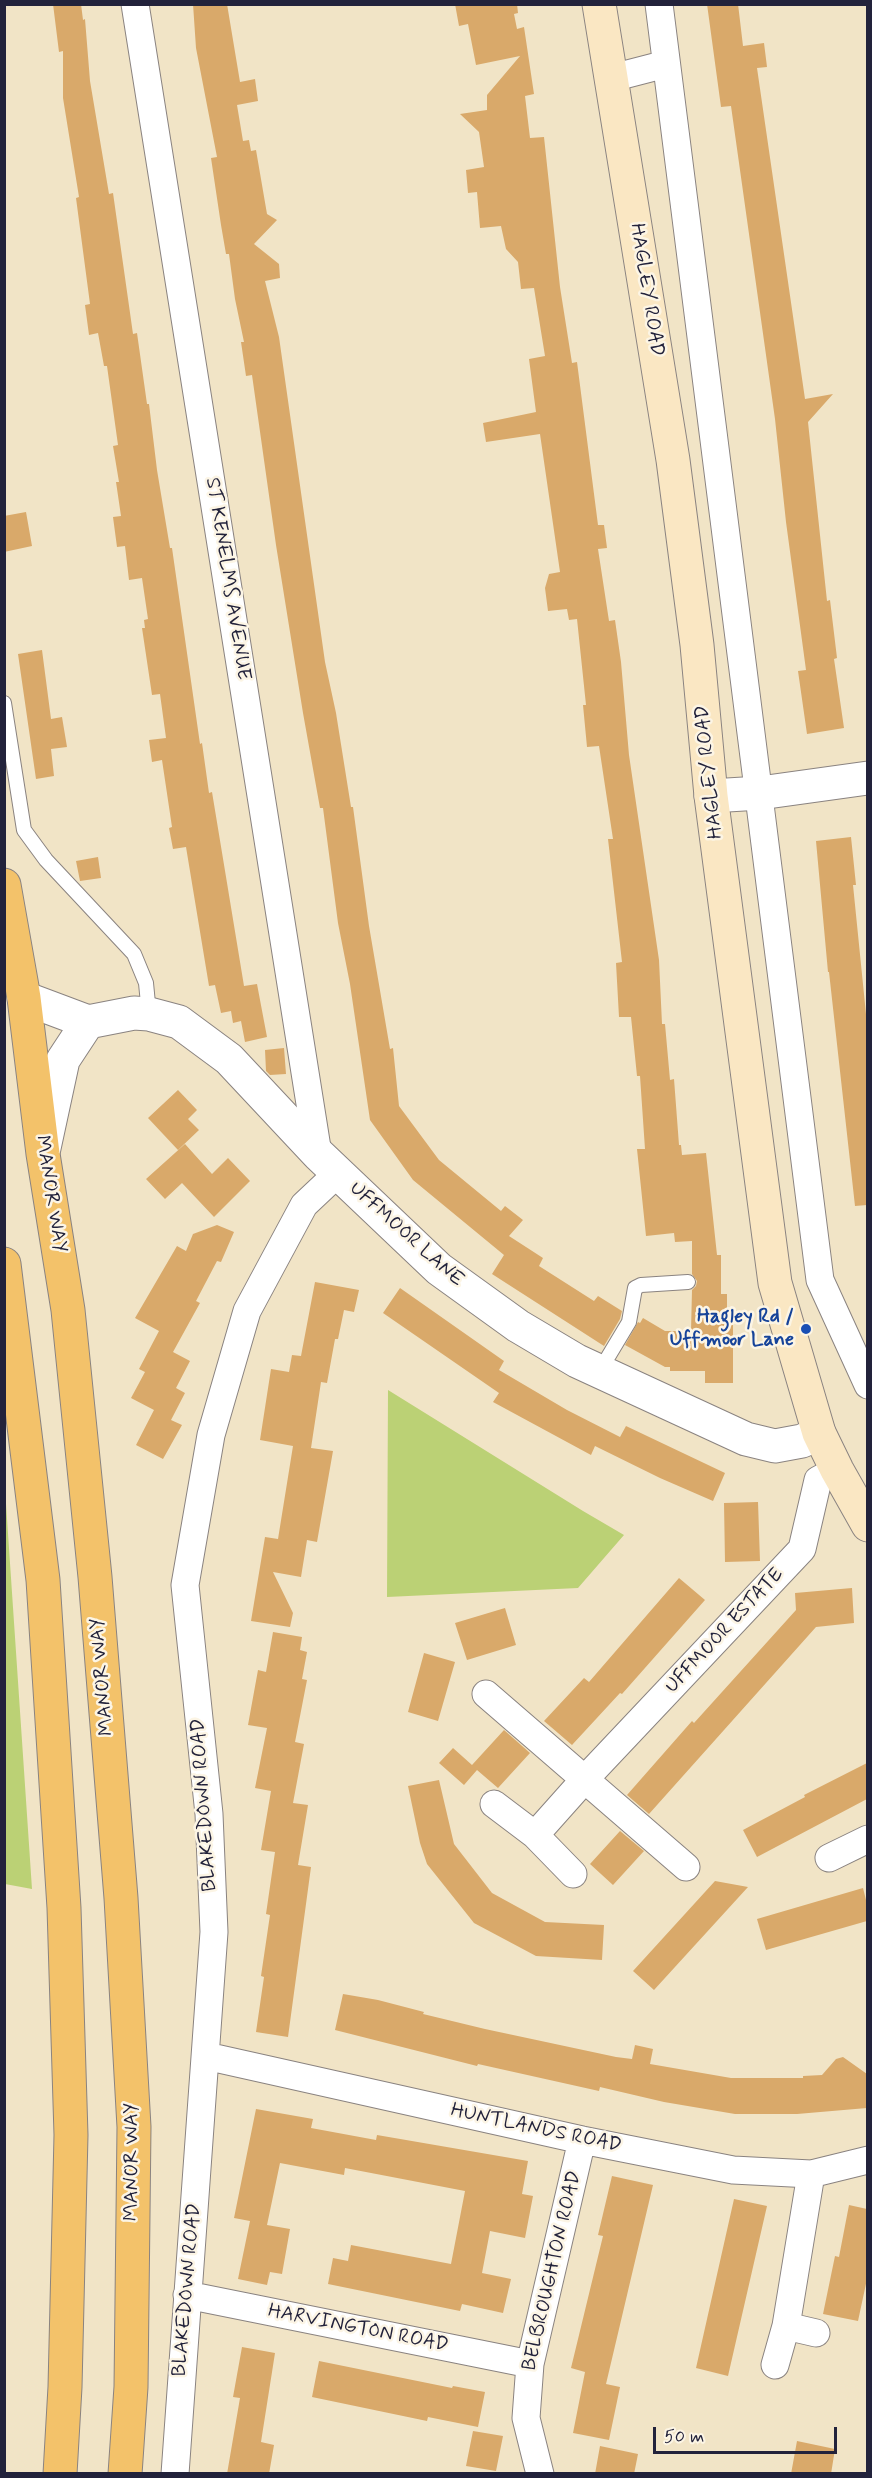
<!DOCTYPE html>
<html>
<head>
<meta charset="utf-8">
<style>
	body { margin:0 }
	#map { position:relative; width:872px; height:2478px; overflow:hidden; background:#f1e4c6; font-family:Mynerve,sans-serif }
	canvas { display:block }
	.frame { position:absolute; inset:0; border:6px solid #22223b; pointer-events:none }
	.scale { position:absolute; left:653px; top:2427px; width:184px; height:27px; box-sizing:border-box; border:3px solid #22223b; border-top:0; padding-left:8px; font-size:18px; line-height:21px; white-space:nowrap; color:#22223b; -webkit-text-stroke:4px #fcf5e5; paint-order:stroke }
</style>
</head>
<body>
<div id="map">
<canvas width="872" height="2478"></canvas>
<div class="frame"></div>
<div class="scale">50 m</div>
</div>
<script>
const ctx = document.querySelector('canvas').getContext('2d');
ctx.lineJoin = 'round';
function fill(path, color) {
  ctx.fillStyle = color;
  ctx.fill(path, 'evenodd');
}
function poly(rows) {
  const path = new Path2D();
  for (const r of rows) {
    path.moveTo(r[0], r[1]);
    for (let i = 2; i < r.length; i += 2) path.lineTo(r[i], r[i + 1]);
  }
  return path;
}
function strokePath(path, color, width, dash) {
  ctx.strokeStyle = color;
  ctx.lineWidth = width;
  ctx.lineCap = dash ? 'butt' : 'round';
  ctx.setLineDash(dash || []);
  ctx.stroke(path);
}
function drawText(font, color, halo, rows, align = 'center') {
  ctx.font = font + ' Mynerve,sans-serif';
  ctx.lineWidth = 5;
  ctx.setLineDash([]);
  ctx.textBaseline = 'middle';
  ctx.strokeStyle = halo;
  ctx.fillStyle = color;
  for (const [text, x, y, turn = 0] of rows) {
    ctx.save();
    ctx.translate(x, y);
    ctx.rotate((+turn || 0) * Math.PI / 180);
    ctx.textAlign = isNaN(turn) ? turn : align;
    if (halo) ctx.strokeText(text, 0, 0);
    ctx.fillText(text, 0, 0);
    ctx.restore();
  }
}
fill(poly([
	[388,1390,583,1511,624,1535,578,1588,387,1597],
	[5,1489,32,1889,5,1884]
]), '#bbd175');
fill(poly([
	[53,4,81,4,83,20,85,19,90,81,109,194,113,193,133,334,137,333,147,404,149,404,157,470,170,548,172,548,200,744,202,743,209,793,212,792,244,986,257,984,267,1037,245,1042,241,1021,233,1023,231,1011,221,1013,215,985,209,986,186,847,173,849,169,828,172,827,162,760,152,762,149,740,166,738,160,694,152,695,142,628,145,628,144,620,148,619,142,578,129,580,125,546,117,547,113,517,121,516,116,482,119,482,113,446,118,445,107,366,104,366,98,333,89,335,85,305,90,304,76,198,79,197,63,98,63,51,59,52],
	[193,4,227,4,240,82,255,79,258,101,237,105,243,141,249,140,251,151,256,150,267,214,277,220,254,244,279,264,280,278,265,281,279,337,325,662,336,713,351,807,353,807,369,926,390,1049,393,1048,399,1106,439,1160,501,1211,505,1206,523,1220,509,1236,543,1258,539,1266,594,1301,598,1296,622,1311,620,1319,604,1346,492,1274,504,1255,413,1180,370,1120,350,984,338,923,323,808,320,808,303,713,276,545,252,375,246,376,241,342,244,342,235,299,229,254,226,254,221,225,211,158,217,157,196,48],
	[455,4,517,4,518,13,514,14,517,29,524,27,534,94,525,96,530,138,544,137,560,287,572,363,577,362,598,525,604,525,607,548,598,549,609,621,615,620,621,662,629,755,659,960,662,1024,665,1024,670,1080,674,1079,679,1145,681,1145,682,1155,706,1153,717,1255,721,1255,721,1294,727,1294,727,1315,733,1315,733,1383,705,1383,705,1371,670,1371,670,1367,665,1367,625,1345,638,1322,640,1323,643,1318,665,1331,691,1331,692,1290,696,1286,697,1281,692,1274,692,1241,675,1242,674,1233,646,1236,637,1149,645,1149,640,1076,637,1076,631,1017,619,1017,616,963,622,962,608,839,613,839,599,746,587,747,583,705,586,705,577,619,569,620,567,609,548,611,545,588,549,574,560,572,540,434,486,442,483,423,536,412,529,359,545,356,534,288,521,289,518,262,506,249,501,226,480,228,477,192,468,193,466,170,484,167,479,132,460,114,487,110,487,95,520,56,476,65,468,24,459,26],
	[707,4,738,4,743,46,764,43,767,67,757,68,805,399,833,394,808,422,827,601,830,600,837,658,834,659,844,728,807,734,798,671,806,670,786,522,775,419,731,106,721,107],
	[26,512,32,546,4,552,4,516],
	[42,650,51,719,62,717,67,747,51,749,54,776,36,779,18,654],
	[851,837,856,885,853,885,867,1024,867,1205,855,1206,829,972,828,972,816,841],
	[98,857,101,878,80,881,76,861],
	[284,1048,286,1074,270,1075,266,1071,265,1050],
	[178,1090,197,1110,188,1119,199,1130,178,1150,148,1118],
	[185,1144,212,1174,228,1158,250,1181,214,1217,182,1183,165,1199,146,1179],
	[217,1225,234,1232,221,1262,217,1261,196,1301,200,1303,173,1352,190,1361,176,1388,185,1393,171,1420,182,1425,163,1459,136,1445,154,1410,131,1398,145,1372,139,1369,159,1331,135,1318,177,1246,186,1251,193,1234],
	[315,1282,359,1290,354,1312,344,1310,338,1339,335,1339,327,1383,321,1382,311,1448,333,1451,317,1542,307,1540,301,1577,273,1572,293,1613,290,1627,251,1621,265,1537,278,1539,293,1446,260,1440,271,1369,289,1372,292,1355,301,1356],
	[400,1288,504,1361,499,1370,567,1410,620,1437,626,1426,725,1473,713,1501,660,1478,595,1446,591,1455,493,1402,499,1393,383,1313],
	[758,1502,760,1561,725,1562,724,1503],
	[679,1578,705,1600,622,1694,620,1693,572,1745,544,1721,584,1678,589,1682],
	[852,1588,854,1623,816,1627,649,1814,627,1795,692,1721,694,1723,796,1610,795,1593],
	[505,1608,516,1645,467,1660,455,1623],
	[273,1632,302,1637,300,1650,307,1652,302,1679,307,1680,295,1742,304,1744,293,1803,308,1805,298,1865,311,1867,288,2037,256,2032,264,1977,261,1976,270,1915,266,1914,275,1852,261,1850,271,1791,255,1788,267,1728,248,1725,258,1670,266,1672],
	[424,1653,455,1662,438,1721,408,1712],
	[504,1730,530,1753,498,1788,477,1770,464,1785,439,1763,453,1748,472,1765],
	[867,1763,867,1799,757,1857,743,1830,805,1797,804,1795],
	[439,1780,454,1844,492,1893,545,1922,604,1925,602,1960,536,1956,474,1923,427,1864,420,1843,408,1786],
	[620,1831,644,1851,613,1885,590,1864],
	[715,1881,748,1887,654,1990,633,1971],
	[863,1888,867,1904,867,1921,766,1950,757,1919],
	[343,1994,378,2000,424,2012,423,2014,485,2029,616,2057,632,2059,635,2045,653,2049,650,2064,731,2078,803,2078,803,2076,822,2075,836,2059,843,2057,867,2074,867,2108,797,2114,735,2114,664,2102,600,2087,599,2091,478,2064,477,2066,335,2030],
	[256,2109,313,2119,311,2128,376,2140,377,2135,528,2161,522,2194,533,2196,525,2238,490,2231,482,2273,511,2279,503,2313,462,2304,460,2311,328,2284,333,2258,348,2261,351,2245,451,2264,465,2191,345,2168,344,2175,280,2163,267,2225,290,2229,282,2274,270,2272,267,2285,238,2279,250,2221,234,2218],
	[612,2176,653,2185,606,2384,620,2387,609,2440,573,2433,585,2372,571,2368,603,2236,598,2235],
	[734,2199,767,2206,728,2376,696,2368],
	[849,2205,867,2209,867,2279,858,2321,823,2314,835,2256,839,2257],
	[242,2347,275,2353,261,2442,274,2445,269,2474,227,2474,240,2398,233,2397],
	[319,2361,452,2388,453,2386,485,2392,478,2427,428,2417,427,2421,312,2397],
	[473,2431,503,2436,496,2471,466,2466],
	[797,2441,835,2449,831,2474,791,2474],
	[600,2446,638,2454,634,2474,595,2474]
]), '#d9a96a');
const service = poly([
	[4,703,24,830,46,860,134,954,146,983,149,1014],
	[599,1372,629,1322,635,1288,641,1285,688,1282]
]);
const minor = poly([
	[135,4,318,1154],
	[659,4,820,1280,868,1385],
	[612,78,666,64],
	[486,1694,686,1867],
	[494,1804,535,1835,573,1874],
	[535,1835,584,1780,802,1549,818,1480,837,1470],
	[829,1858,868,1839],
	[206,2056,582,2140,733,2170,811,2174,868,2160],
	[187,2295,530,2364],
	[786,2326,816,2333],
	[775,2365,786,2326,811,2174],
	[175,2474,214,1932,209,1814,185,1585,211,1435,247,1311,304,1205,338,1173],
	[540,2474,526,2418,530,2364,582,2140]
]);
const tertiary = poly([
	[711,796,760,793,868,778],
	[24,998,88,1022,134,1013,149,1014,179,1022,229,1059,318,1154,439,1269,518,1326,577,1361,746,1439,775,1446,802,1441,819,1433],
	[44,1148,63,1060,88,1022]
]);
const secondary = poly([
	[599,4,673,460,697,645,711,796,775,1283,819,1433,837,1470,868,1525]
]);
const trunk = poly([
	[4,885,24,998,43,1154,68,1310,95,1577,121,1898,134,2127,131,2387,125,2474],
	[4,1264,43,1580,64,1908,71,2135,65,2387,60,2474]
]);
strokePath(service, '#8a8380', 16);
strokePath(minor, '#8a8380', 29);
strokePath(tertiary, '#8a8380', 35);
strokePath(secondary, '#8a8380', 35);
strokePath(trunk, '#8a8380', 35);
strokePath(service, '#fff', 14);
strokePath(minor, '#fff', 27);
strokePath(tertiary, '#fff', 33);
strokePath(secondary, '#fae7c3', 33);
strokePath(trunk, '#f3c26a', 33);
for (const [x, y, r, color] of [
	[806,1329,6,"#1a4fb4"]
]) {
  const dot = new Path2D();
  dot.arc(x, y, r, 0, 2 * Math.PI);
  ctx.fillStyle = color;
  ctx.fill(dot);
  strokePath(dot, '#fcf5e5', 2);
}
drawText('20px', '#22223b', '#fcf5e5', [
	["HAGLEY ROAD",646,290,81],
	["ST KENELMS AVENUE",227,579,81],
	["HAGLEY ROAD",710,772,-96],
	["MANOR WAY",50,1194,81],
	["UFFMOOR LANE",406,1235,42],
	["UFFMOOR ESTATE",725,1631,-47],
	["MANOR WAY",103,1677,-95],
	["BLAKEDOWN ROAD",205,1805,-94],
	["HUNTLANDS ROAD",536,2129,12],
	["MANOR WAY",133,2162,-90],
	["BELBROUGHTON ROAD",553,2271,-77],
	["BLAKEDOWN ROAD",188,2290,-85],
	["HARVINGTON ROAD",358,2329,11]
]);
drawText('bold 20px', '#164399', '#fcf5e5', [
	["Hagley Rd /",794,1318],
	["Uffmoor Lane",794,1341]
], 'right');
</script>
</body>
</html>
